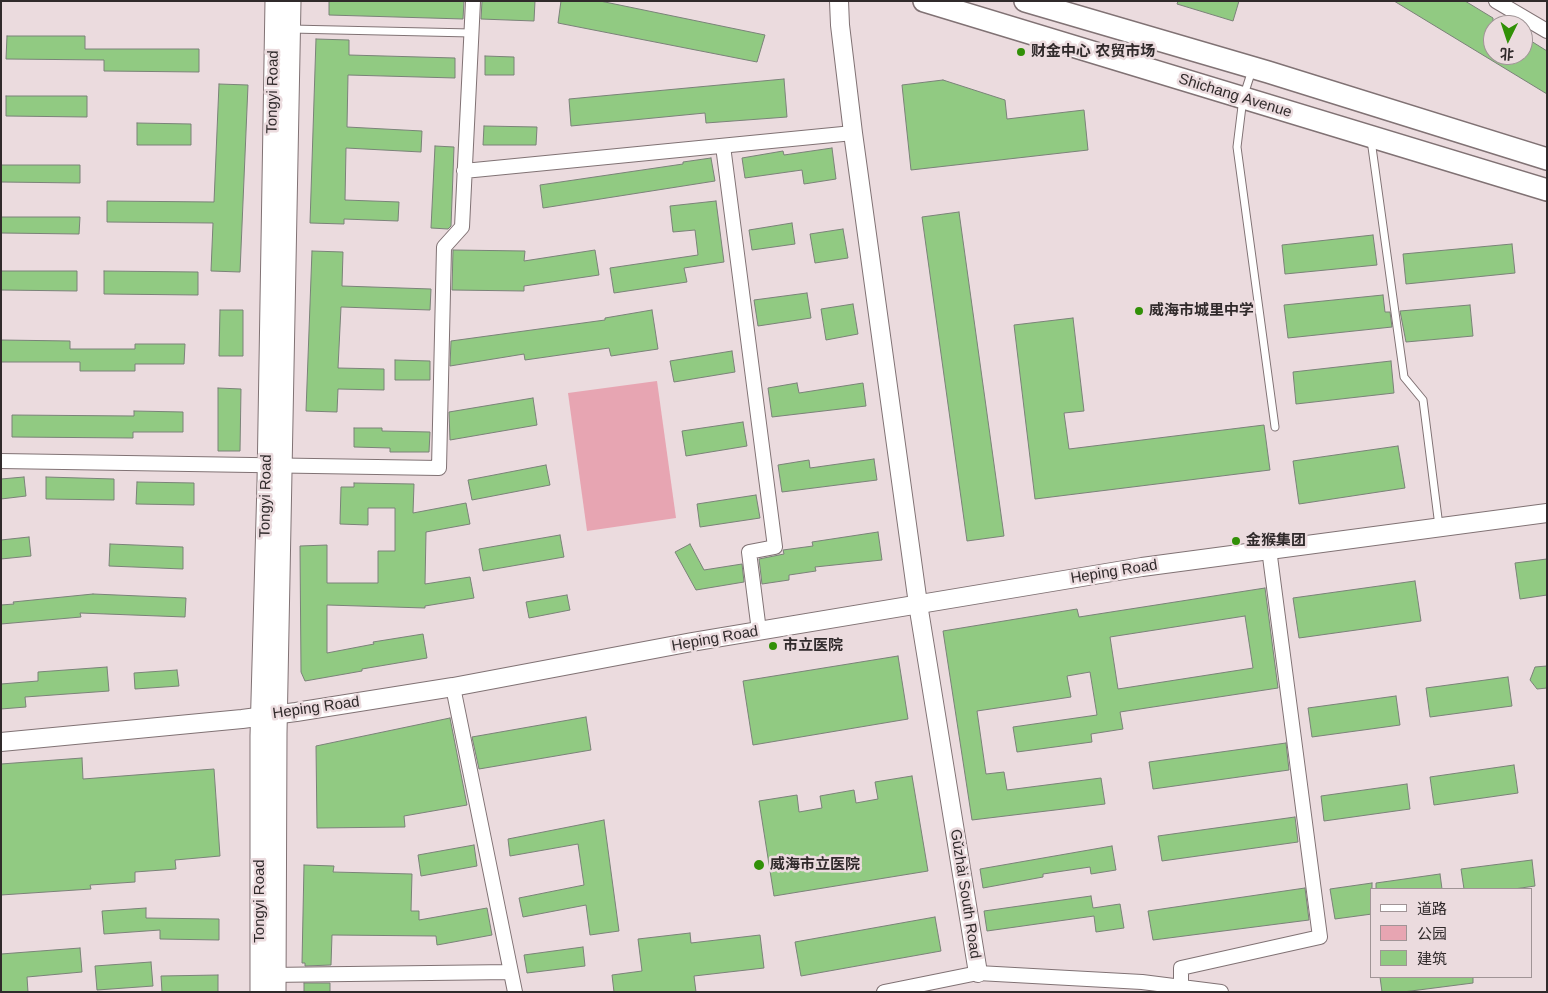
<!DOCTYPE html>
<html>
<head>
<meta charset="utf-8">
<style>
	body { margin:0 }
	#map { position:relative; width:1548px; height:993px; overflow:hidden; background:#ebdbde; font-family:Arial,"Noto Sans SC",sans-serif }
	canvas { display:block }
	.frame { position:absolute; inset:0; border:2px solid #302a2b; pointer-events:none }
	.legend { position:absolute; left:1370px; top:888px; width:162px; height:90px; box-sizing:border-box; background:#ebdbde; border:1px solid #a09496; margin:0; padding:6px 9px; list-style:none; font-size:15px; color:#302a2b }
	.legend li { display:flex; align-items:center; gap:10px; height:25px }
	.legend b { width:25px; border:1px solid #a09496 }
	.north { position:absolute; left:1483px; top:15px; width:50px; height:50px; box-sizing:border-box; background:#ebdbde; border:1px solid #a09496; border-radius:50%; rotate:184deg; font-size:14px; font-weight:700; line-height:20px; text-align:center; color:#302a2b }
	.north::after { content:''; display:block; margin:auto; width:18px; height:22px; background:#319007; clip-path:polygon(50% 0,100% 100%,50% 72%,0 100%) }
</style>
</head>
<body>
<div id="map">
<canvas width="1548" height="993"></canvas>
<div class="frame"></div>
<ul class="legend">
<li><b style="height:6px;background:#fff"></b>道路</li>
<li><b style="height:14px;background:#e7a5b2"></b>公园</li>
<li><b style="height:14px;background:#91ca82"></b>建筑</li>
</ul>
<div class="north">北</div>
</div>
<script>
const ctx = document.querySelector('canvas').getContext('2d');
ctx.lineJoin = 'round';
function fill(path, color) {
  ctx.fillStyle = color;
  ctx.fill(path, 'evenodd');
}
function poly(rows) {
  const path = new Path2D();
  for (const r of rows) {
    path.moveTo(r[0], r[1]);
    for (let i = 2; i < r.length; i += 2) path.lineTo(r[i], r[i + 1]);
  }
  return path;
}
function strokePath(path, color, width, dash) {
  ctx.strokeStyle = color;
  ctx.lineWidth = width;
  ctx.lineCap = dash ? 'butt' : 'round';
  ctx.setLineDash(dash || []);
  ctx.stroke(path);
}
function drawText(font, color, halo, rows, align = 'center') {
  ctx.font = font + ' Arial,"Noto Sans SC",sans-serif';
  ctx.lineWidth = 5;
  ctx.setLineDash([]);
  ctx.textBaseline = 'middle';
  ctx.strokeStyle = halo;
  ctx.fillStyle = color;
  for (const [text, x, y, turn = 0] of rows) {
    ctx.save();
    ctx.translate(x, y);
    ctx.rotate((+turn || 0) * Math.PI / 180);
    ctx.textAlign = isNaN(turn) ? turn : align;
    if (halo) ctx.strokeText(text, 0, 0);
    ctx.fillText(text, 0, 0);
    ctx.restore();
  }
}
fill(poly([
	[657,381,676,518,587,531,568,393]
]), '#e7a5b2');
const building = poly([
	[329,1,464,1,463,19,329,15,329,1],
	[482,1,535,1,534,21,481,19,482,1],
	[561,1,600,1,765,35,757,62,558,23,561,1],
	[1178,1,1239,1,1233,21,1177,4,1178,1],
	[1394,1,1465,1,1493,18,1493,55,1523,55,1523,36,1547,51,1547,94,1394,1],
	[7,36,85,36,85,49,199,49,199,72,104,71,104,60,6,59,7,36],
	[316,39,349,40,349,55,455,58,455,78,348,75,347,127,422,131,421,152,346,148,345,200,399,202,398,221,344,219,344,224,310,223,316,39],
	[485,56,514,57,514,75,485,75,485,56],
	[784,79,787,117,706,123,705,113,571,126,569,99,784,79],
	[943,80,1005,100,1007,119,1084,110,1088,150,911,170,902,85,943,80],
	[219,84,248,85,240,272,211,271,213,223,107,222,107,201,214,202,219,84],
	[6,96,87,96,87,117,6,116,6,96],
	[137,123,191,124,191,145,137,145,137,123],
	[484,126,537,127,536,145,483,145,484,126],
	[435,146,454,147,451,226,448,229,431,228,435,146],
	[832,148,836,179,804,184,802,170,745,178,742,158,783,151,784,155,832,148],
	[711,158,715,181,543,208,540,185,683,164,683,162,711,158],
	[1,165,80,165,80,183,1,182,1,165],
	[716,201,724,262,684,268,687,282,614,293,610,268,698,255,695,230,673,232,670,206,716,201],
	[959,212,1004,536,967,541,922,217,959,212],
	[1,217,80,217,79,234,1,233,1,217],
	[792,223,795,244,752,250,749,230,792,223],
	[843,229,848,258,815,263,810,234,843,229],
	[1373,235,1377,265,1285,274,1282,245,1373,235],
	[1512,244,1515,273,1406,284,1403,254,1512,244],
	[453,250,525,251,524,261,595,250,599,275,524,286,524,291,452,290,453,250],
	[312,251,343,252,342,286,431,289,430,310,341,307,338,368,384,369,384,390,338,389,337,412,306,411,312,251],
	[1,271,77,271,77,291,1,290,1,271],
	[104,271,198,272,198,295,104,294,104,271],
	[807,293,811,318,758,326,754,300,807,293],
	[1383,295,1385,312,1390,312,1392,327,1288,338,1284,305,1383,295],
	[853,304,858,334,826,340,821,309,853,304],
	[1470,305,1473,336,1406,342,1400,311,1470,305],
	[220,310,243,310,243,356,219,356,220,310],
	[652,310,658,349,611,356,609,348,525,360,524,354,450,366,451,341,605,320,605,318,652,310],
	[1073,318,1084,411,1064,413,1069,449,1264,425,1270,470,1035,499,1014,325,1073,318],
	[1,340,70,341,70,349,135,349,135,344,185,344,184,364,135,364,135,371,80,371,80,362,1,362,1,340],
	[732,351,735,372,674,382,670,361,732,351],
	[395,360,430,361,430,380,395,380,395,360],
	[1391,361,1394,393,1296,404,1293,372,1391,361],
	[797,383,799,393,863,383,866,406,772,417,768,388,797,383],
	[218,388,241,389,240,451,218,451,218,388],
	[533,398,537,425,450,440,449,412,533,398],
	[134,411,183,412,183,432,133,432,133,438,12,437,12,415,134,416,134,411],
	[743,422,747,446,686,456,682,431,743,422],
	[354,428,382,428,382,431,430,432,429,452,390,452,390,448,354,447,354,428],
	[1398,446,1405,488,1299,504,1293,461,1398,446],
	[874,459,877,480,782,492,778,465,809,460,810,468,874,459],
	[546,465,550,485,472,500,468,480,546,465],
	[24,477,26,496,1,499,1,479,24,477],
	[46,477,114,479,114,500,46,499,46,477],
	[137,482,194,483,194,505,136,504,137,482],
	[354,483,414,484,413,513,466,503,470,524,426,532,425,584,470,577,474,598,425,606,425,608,327,605,327,653,374,644,373,642,423,634,427,658,362,669,362,671,305,681,301,672,300,546,327,545,327,583,378,583,378,551,395,551,395,508,368,508,368,525,340,524,341,487,354,487,354,483],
	[756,495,760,518,700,527,697,504,756,495],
	[878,532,882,560,815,567,816,571,789,575,789,580,762,584,759,559,784,554,783,550,813,546,812,542,878,532],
	[560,535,564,557,483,571,479,549,560,535],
	[29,537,31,556,1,559,1,540,29,537],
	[110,544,183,547,183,569,109,566,110,544],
	[690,544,704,570,742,564,744,582,696,590,675,552,690,544],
	[1547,559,1547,595,1520,599,1515,563,1547,559],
	[1415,581,1421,621,1299,638,1293,598,1415,581],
	[1265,588,1278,688,1120,712,1123,729,1091,734,1092,742,1017,752,1013,727,1097,715,1090,672,1067,676,1071,697,977,711,986,774,1004,772,1007,790,1101,778,1105,804,972,820,943,631,1077,609,1079,617,1265,588],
	[1245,616,1253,668,1118,689,1110,637,1245,616],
	[93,594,186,598,185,617,80,613,81,617,1,624,1,605,14,604,13,602,93,594],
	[567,595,570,610,529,618,526,602,567,595],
	[898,656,908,719,753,745,743,681,898,656],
	[1547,666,1547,688,1537,689,1530,680,1535,667,1547,666],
	[107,667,109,691,25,697,26,707,1,709,1,684,38,681,38,672,107,667],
	[177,670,179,686,135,689,134,673,177,670],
	[1508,677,1512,706,1430,717,1426,688,1508,677],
	[1396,696,1400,725,1312,737,1308,708,1396,696],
	[586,717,591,750,479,769,472,737,586,717],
	[450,718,467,805,404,816,405,827,317,828,316,746,450,718],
	[1286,743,1289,770,1153,789,1149,762,1286,743],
	[82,758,83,779,214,769,220,856,175,860,176,869,135,872,135,882,90,885,91,889,1,895,1,764,82,758],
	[1514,765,1518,793,1434,805,1430,777,1514,765],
	[912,776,928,871,774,896,759,801,797,795,799,812,822,808,820,796,854,790,856,803,878,799,875,782,912,776],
	[1407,784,1410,809,1324,821,1321,796,1407,784],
	[1295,817,1298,842,1162,861,1158,836,1295,817],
	[604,820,619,931,590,935,586,905,523,917,519,898,584,885,578,844,510,856,508,839,604,820],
	[474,845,477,866,421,876,418,855,474,845],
	[1112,846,1116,870,1091,874,1090,867,1043,874,1043,877,983,888,980,869,1112,846],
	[1532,860,1535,886,1514,889,1464,889,1461,869,1532,860],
	[304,865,334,866,333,872,412,874,411,911,419,911,419,920,487,908,492,935,437,945,436,936,332,935,331,965,305,966,305,963,302,963,304,865],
	[1440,874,1442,889,1376,889,1376,883,1440,874],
	[1372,883,1372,914,1335,919,1330,889,1372,883],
	[1305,888,1309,920,1153,940,1148,911,1305,888],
	[1091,896,1093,908,1120,904,1124,928,1096,932,1094,916,987,931,984,911,1091,896],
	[146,908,146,918,219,919,219,940,160,939,160,930,104,934,102,911,146,908],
	[935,917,941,951,801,976,795,942,935,917],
	[690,933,691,943,760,935,764,968,694,976,696,992,614,992,612,975,642,971,638,939,690,933],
	[583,947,585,966,527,973,524,955,583,947],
	[80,948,82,972,27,977,28,992,1,992,1,954,80,948],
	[151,962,153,986,97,990,95,966,151,962],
	[218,975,218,992,162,992,161,976,218,975],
	[1380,977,1473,977,1473,983,1403,992,1382,992,1380,977],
	[304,983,330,983,330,992,304,992,304,983]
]);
fill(building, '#91ca82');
strokePath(building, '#7a8278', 1);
const service = poly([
	[291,29,471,33],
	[1252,70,1243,98,1237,147,1275,427],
	[1371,140,1404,377,1423,400,1439,526]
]);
const minor = poly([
	[1496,1,1547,31],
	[723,146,775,547,749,552,759,631],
	[464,171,853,133],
	[1,461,439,468,444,247,462,227,473,1],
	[453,687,515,992],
	[268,975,511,972],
	[1181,986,1181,968,1320,937,1269,549],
	[884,992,978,973,1142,982,1221,992]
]);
const tertiary = poly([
	[839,1,840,25,853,133,918,604,978,973],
	[1,742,242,719,296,712,453,687,692,642,1142,567,1547,513]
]);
const secondary = poly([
	[260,992,260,736,267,482,275,1],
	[276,992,277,733,291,1]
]);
const primary = poly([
	[924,1,1547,190],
	[1025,1,1268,72,1547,159]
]);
strokePath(service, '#807274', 9);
strokePath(minor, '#807274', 16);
strokePath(tertiary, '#807274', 20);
strokePath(secondary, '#807274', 21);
strokePath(primary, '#807274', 24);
strokePath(service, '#fff', 7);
strokePath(minor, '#fff', 14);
strokePath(tertiary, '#fff', 18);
strokePath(secondary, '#fff', 19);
strokePath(primary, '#fff', 21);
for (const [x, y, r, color] of [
	[1021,52,5,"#319007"],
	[1139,311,5,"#319007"],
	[1236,541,5,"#319007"],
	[773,646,5,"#319007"],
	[759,865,6,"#319007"]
]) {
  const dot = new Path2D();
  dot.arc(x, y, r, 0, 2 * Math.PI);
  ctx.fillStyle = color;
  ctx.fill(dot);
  strokePath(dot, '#ebdbde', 2);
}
drawText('bold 15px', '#302a2b', '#ebdbde', [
	["财金中心 农贸市场",1031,52],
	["威海市城里中学",1149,311],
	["金猴集团",1246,541],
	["市立医院",783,646],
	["威海市立医院",770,865]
], 'left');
drawText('15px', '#302a2b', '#ebdbde', [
	["Tongyi Road",273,92,-89],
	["Shichang Avenue",1235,96,17],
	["Tongyi Road",266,496,-89],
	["Heping Road",1114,572,-9],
	["Heping Road",715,639,-10],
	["Heping Road",316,708,-8],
	["Gǔzhài South Road",965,894,81],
	["Tongyi Road",260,901,-90]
]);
</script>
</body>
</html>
